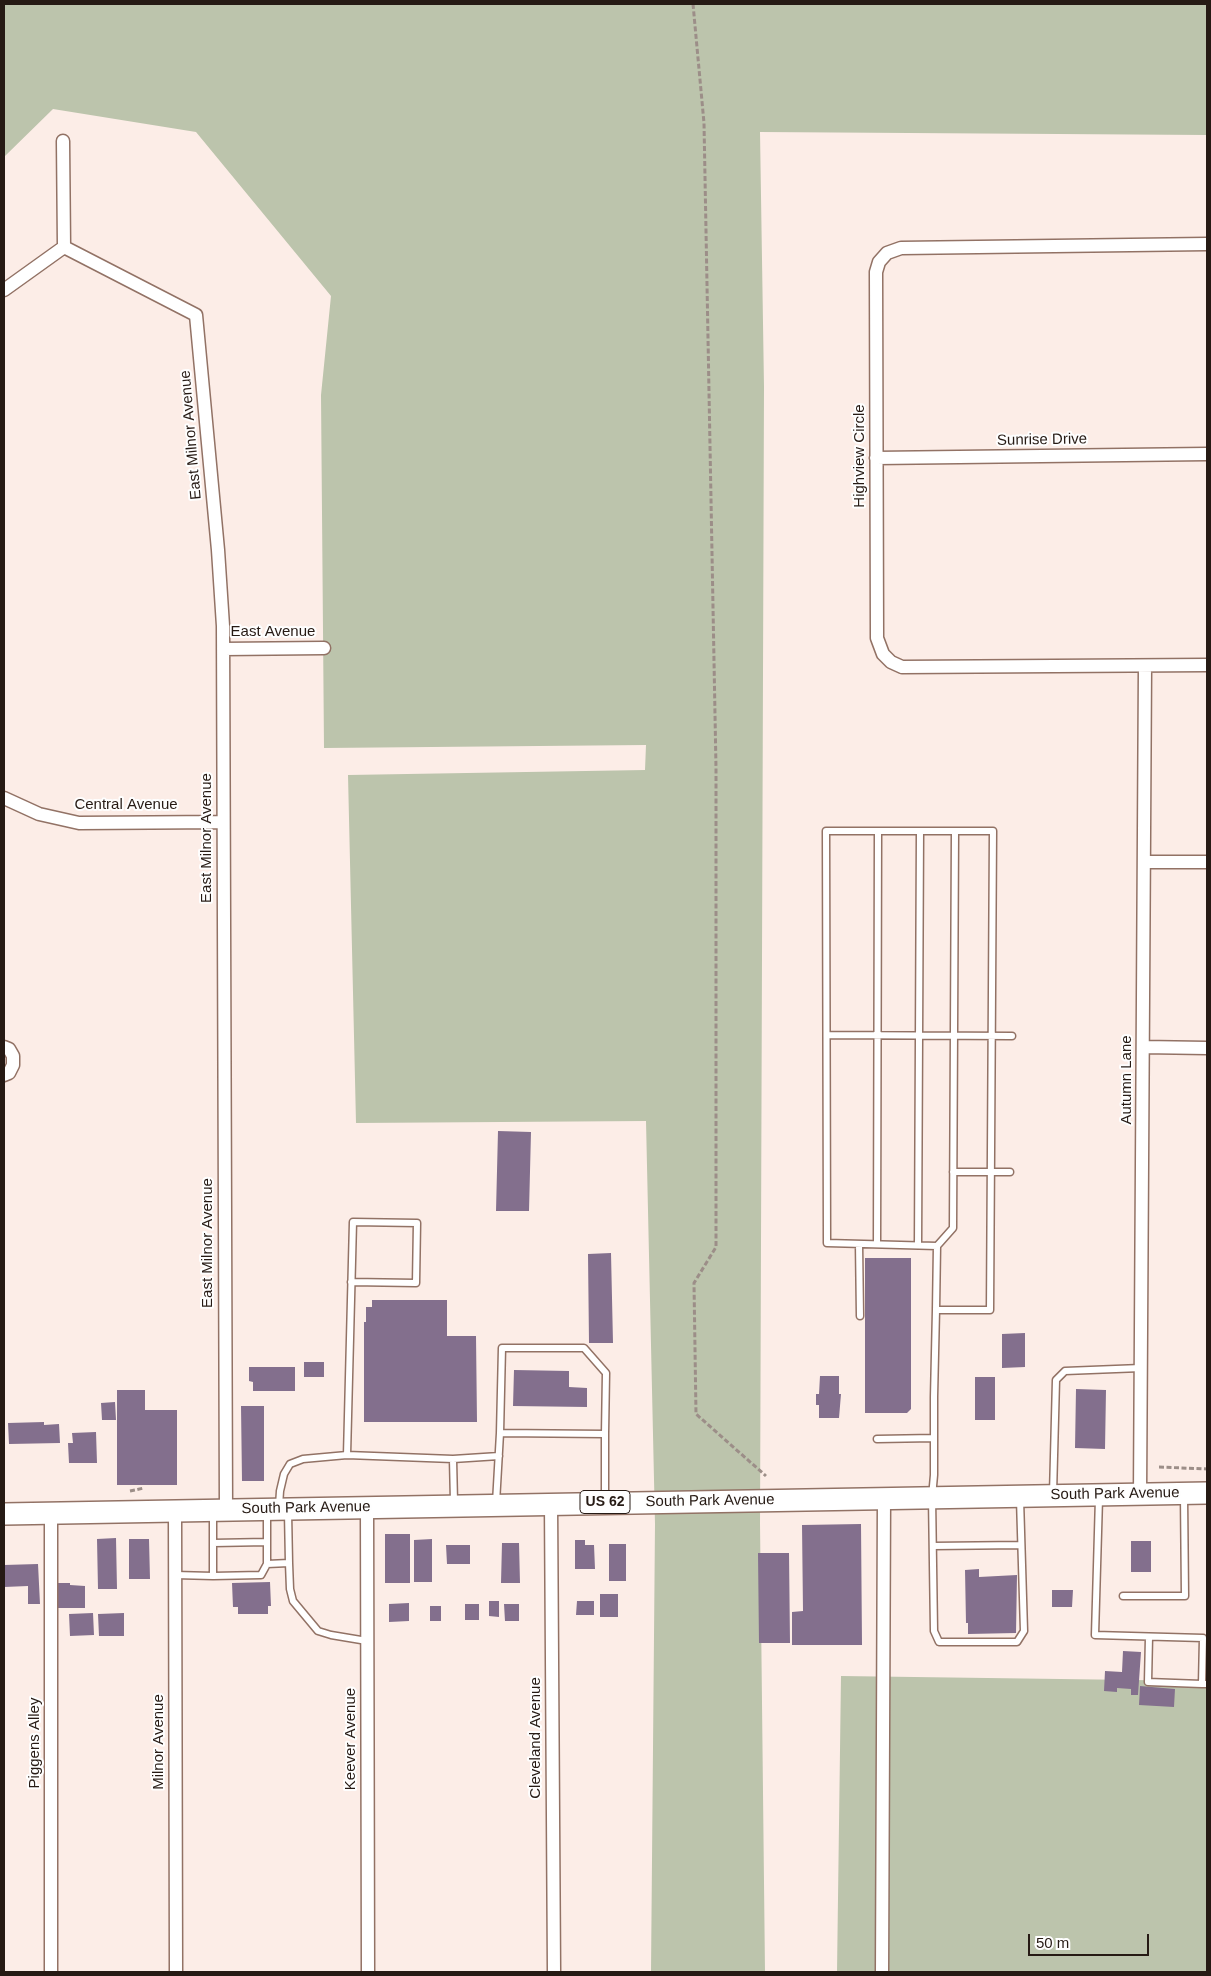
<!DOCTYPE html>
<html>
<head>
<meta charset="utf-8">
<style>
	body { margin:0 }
	#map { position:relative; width:1211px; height:1976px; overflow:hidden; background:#fcede7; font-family:Helvetica,sans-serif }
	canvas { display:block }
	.frame { position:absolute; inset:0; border:5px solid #261a14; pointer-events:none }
	.scale { position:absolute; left:1028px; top:1934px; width:121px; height:22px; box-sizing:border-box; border:2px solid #261a14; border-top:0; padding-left:6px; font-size:15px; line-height:18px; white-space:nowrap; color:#261a14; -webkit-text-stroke:4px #fefefe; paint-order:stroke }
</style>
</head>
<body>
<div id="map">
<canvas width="1211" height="1976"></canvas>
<div class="frame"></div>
<div class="scale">50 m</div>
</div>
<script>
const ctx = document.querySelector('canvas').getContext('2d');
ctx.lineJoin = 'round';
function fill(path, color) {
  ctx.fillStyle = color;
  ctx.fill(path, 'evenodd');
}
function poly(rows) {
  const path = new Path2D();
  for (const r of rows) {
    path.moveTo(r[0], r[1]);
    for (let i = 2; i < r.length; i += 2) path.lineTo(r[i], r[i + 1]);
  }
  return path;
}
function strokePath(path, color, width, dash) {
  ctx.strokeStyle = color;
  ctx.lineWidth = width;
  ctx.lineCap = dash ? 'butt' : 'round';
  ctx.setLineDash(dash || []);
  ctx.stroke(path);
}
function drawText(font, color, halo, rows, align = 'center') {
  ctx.font = font + ' Helvetica,sans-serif';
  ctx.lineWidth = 4;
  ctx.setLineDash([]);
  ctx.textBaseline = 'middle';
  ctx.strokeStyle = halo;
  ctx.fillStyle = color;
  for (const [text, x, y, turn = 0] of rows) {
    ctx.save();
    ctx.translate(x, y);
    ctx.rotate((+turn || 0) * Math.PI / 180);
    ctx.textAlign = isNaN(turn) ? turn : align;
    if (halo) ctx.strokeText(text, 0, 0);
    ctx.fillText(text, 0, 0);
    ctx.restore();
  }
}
fill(poly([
	[4,4,1207,4,1207,135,760,132,764,387,760,1523,765,1972,651,1972,655,1524,646,1121,356,1123,348,775,645,770,646,745,324,748,321,395,331,296,196,132,53,109,4,157],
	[841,1676,1207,1681,1207,1972,837,1972]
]), '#bcc4ac');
fill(poly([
	[498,1131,531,1132,529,1211,496,1211],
	[611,1253,613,1343,589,1343,588,1254],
	[865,1258,911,1258,911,1409,907,1413,865,1413],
	[372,1300,447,1300,447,1336,476,1336,477,1422,364,1422,364,1322,366,1322,366,1307,372,1307],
	[1025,1333,1025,1367,1002,1368,1002,1334],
	[304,1362,324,1362,324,1377,304,1377],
	[249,1367,295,1367,295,1391,253,1391,253,1382,249,1381],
	[514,1370,569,1371,569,1387,587,1388,587,1407,513,1406],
	[820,1376,839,1376,839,1394,841,1394,839,1418,819,1418,819,1405,816,1405,816,1394,819,1394],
	[975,1377,995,1377,995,1420,975,1420],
	[1076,1389,1106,1390,1105,1449,1075,1448],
	[117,1390,145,1390,145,1410,177,1410,177,1485,117,1485],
	[115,1402,116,1420,102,1420,101,1403],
	[241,1406,264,1406,264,1481,242,1481],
	[44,1422,44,1425,59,1424,60,1443,9,1444,8,1423],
	[96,1432,97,1463,69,1463,68,1443,73,1443,72,1433],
	[861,1524,862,1645,792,1645,792,1612,803,1611,802,1525],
	[385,1534,410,1534,410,1583,385,1583],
	[116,1538,117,1589,98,1589,97,1539],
	[129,1539,149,1539,150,1579,129,1579],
	[432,1539,432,1582,414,1582,414,1540],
	[575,1540,585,1540,585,1545,594,1545,595,1569,575,1569],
	[1131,1541,1151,1541,1151,1572,1131,1572],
	[502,1543,519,1543,520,1583,501,1583],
	[609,1544,626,1544,626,1581,609,1581],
	[446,1545,470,1545,470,1564,447,1564],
	[758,1553,789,1553,790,1643,759,1643],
	[38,1564,40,1604,28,1604,28,1586,4,1587,4,1565],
	[979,1569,979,1577,1017,1575,1016,1633,968,1634,968,1623,966,1623,965,1570],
	[270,1582,271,1606,268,1606,268,1614,238,1614,238,1607,233,1607,232,1583],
	[54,1583,70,1583,70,1585,85,1586,85,1608,54,1608],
	[1052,1590,1073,1590,1072,1607,1052,1607],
	[600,1594,618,1594,618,1617,600,1617],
	[489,1601,499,1601,499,1617,489,1616],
	[577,1601,594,1601,594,1615,576,1615],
	[409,1603,409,1621,389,1622,389,1604],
	[465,1604,479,1604,479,1620,465,1620],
	[504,1604,519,1604,519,1621,505,1621],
	[430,1606,441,1606,441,1621,430,1621],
	[93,1613,94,1635,70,1636,69,1614],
	[124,1613,124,1636,99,1636,98,1614],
	[1123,1651,1141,1652,1138,1695,1131,1695,1131,1689,1117,1688,1117,1692,1104,1691,1105,1671,1122,1672],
	[1140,1686,1175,1689,1174,1707,1139,1705]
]), '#836f8d');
const lane = poly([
	[827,1035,1012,1036],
	[953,1172,1010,1172],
	[859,1244,860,1316],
	[877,1244,878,831],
	[918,1245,920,831],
	[937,1246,953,1228,955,831],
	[936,1310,990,1310,993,831,826,831,827,1243,937,1246,936,1310,934,1397,934,1475,932,1497,934,1631,939,1642,1017,1642,1024,1631,1020,1499],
	[500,1433,502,1348,584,1348,606,1373,605,1434],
	[877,1439,934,1438],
	[347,1455,353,1222,417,1223,416,1283,351,1282],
	[453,1459,454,1502],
	[1053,1494,1056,1380,1065,1371,1141,1368],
	[1099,1498,1095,1635,1203,1638,1202,1684,1207,1684],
	[496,1503,500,1433,605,1434,605,1501],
	[279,1506,280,1491,284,1474,290,1464,303,1459,347,1455,453,1459,499,1456],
	[288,1512,289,1563],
	[213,1513,213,1543,267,1542,267,1564,289,1563,290,1589,293,1601,318,1631,331,1635,367,1641],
	[267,1542,267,1513],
	[213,1543,213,1576,261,1575,267,1564],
	[933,1546,1021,1545],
	[175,1575,213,1576],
	[1123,1596,1185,1596,1184,1496],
	[1149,1637,1148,1682,1202,1684]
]);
const street = poly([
	[63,141,64,247],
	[1207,244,901,248,887,253,879,262,876,272,877,638,883,654,891,662,902,667,1207,665],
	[64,247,196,315,218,550,223,626,226,1510],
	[4,290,64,247],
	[876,458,1207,454],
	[223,649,324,648],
	[4,798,39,814,79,823,223,822],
	[1144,862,1207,862],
	[4,1047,9,1049,13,1056,13,1065,9,1073,4,1075],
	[1143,1047,1207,1048],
	[1140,1494,1145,666],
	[551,1503,554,1972],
	[367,1507,368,1972],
	[175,1511,176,1972],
	[51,1514,51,1972],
	[882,1972,884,1498]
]);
const primary = poly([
	[4,1514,1207,1493]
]);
strokePath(lane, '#927265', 9);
strokePath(street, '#927265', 15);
strokePath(primary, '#927265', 24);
strokePath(poly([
	[693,4,704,123,716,768,716,1247,694,1283,696,1414,766,1476],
	[1159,1467,1207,1469],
	[130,1491,144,1488]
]), '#9c8e88', 3, [5, 2.5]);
strokePath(lane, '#fff', 6);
strokePath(street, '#fff', 12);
strokePath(primary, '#fff', 21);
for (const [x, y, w] of [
	[605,1502,50]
]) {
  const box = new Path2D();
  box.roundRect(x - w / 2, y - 11.5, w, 23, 4);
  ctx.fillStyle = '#fefefe';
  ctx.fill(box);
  strokePath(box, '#261a14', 1);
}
drawText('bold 14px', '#261a14', null, [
	["US 62",605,1502]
]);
drawText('15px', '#261a14', '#fefefe', [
	["East Milnor Avenue",191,435,-95],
	["Sunrise Drive",1042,440,-1],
	["Highview Circle",860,456,-90],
	["East Avenue",273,632],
	["Central Avenue",126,805],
	["East Milnor Avenue",207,838,-90],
	["Autumn Lane",1127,1080,-90],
	["East Milnor Avenue",208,1243,-90],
	["South Park Avenue",1115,1494,-1],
	["South Park Avenue",710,1501,-1],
	["South Park Avenue",306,1508,-1],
	["Cleveland Avenue",536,1738,-90],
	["Keever Avenue",351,1739,-90],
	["Milnor Avenue",159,1742,-90],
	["Piggens Alley",35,1743,-90]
]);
</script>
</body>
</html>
